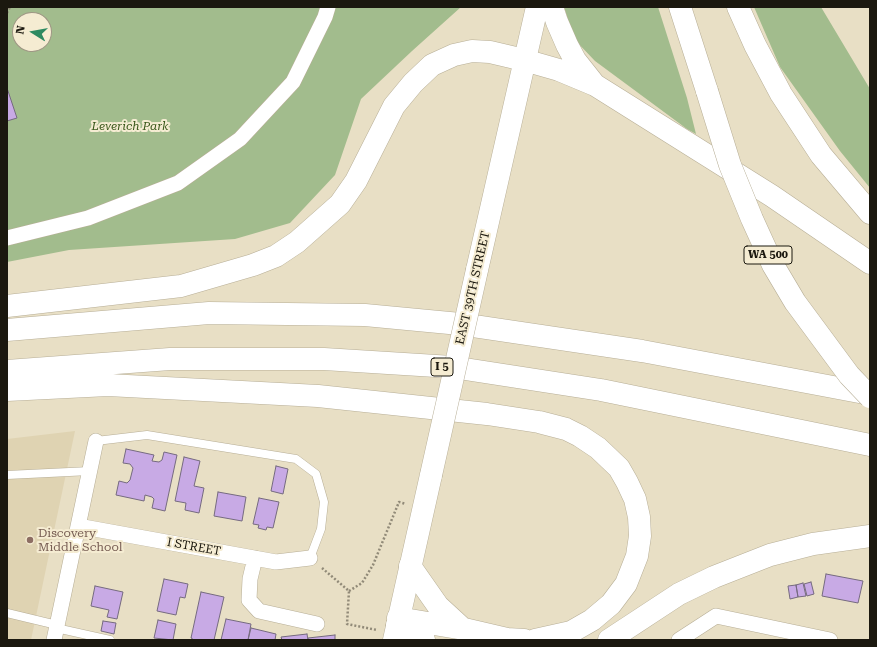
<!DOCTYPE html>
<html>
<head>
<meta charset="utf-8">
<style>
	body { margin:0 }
	#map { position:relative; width:877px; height:647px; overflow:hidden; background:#e8dfc5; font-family:"Roboto Serif",serif }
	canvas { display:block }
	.frame { position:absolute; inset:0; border:8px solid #1b180f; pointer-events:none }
	.north { position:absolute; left:12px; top:12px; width:40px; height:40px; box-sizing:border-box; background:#f5ecd2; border:1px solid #9e9784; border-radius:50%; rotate:281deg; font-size:11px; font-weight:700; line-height:16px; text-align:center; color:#1b180f }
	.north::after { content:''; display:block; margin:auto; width:14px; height:18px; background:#2d8a61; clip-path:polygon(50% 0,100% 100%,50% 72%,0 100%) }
</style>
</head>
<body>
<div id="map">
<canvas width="877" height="647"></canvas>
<div class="frame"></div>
<div class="north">N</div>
</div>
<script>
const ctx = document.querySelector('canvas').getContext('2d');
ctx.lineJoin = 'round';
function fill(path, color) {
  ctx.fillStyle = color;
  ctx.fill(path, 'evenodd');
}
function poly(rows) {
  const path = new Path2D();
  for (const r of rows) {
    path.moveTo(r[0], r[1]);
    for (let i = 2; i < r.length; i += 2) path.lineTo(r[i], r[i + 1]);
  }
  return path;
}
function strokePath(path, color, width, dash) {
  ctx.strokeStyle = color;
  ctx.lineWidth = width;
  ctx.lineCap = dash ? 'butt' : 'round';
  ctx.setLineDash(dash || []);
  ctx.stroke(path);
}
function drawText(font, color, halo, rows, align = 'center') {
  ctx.font = font + ' "Roboto Serif",serif';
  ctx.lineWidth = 4;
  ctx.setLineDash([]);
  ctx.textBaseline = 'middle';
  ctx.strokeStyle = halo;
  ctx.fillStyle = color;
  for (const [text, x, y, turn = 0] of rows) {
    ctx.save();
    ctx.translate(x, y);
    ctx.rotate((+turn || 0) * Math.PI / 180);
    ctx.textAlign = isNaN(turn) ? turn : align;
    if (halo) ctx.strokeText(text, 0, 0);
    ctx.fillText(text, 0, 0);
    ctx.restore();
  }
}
fill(poly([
	[75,431,31,640,7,640,7,439]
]), '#dfd3b2');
fill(poly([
	[7,7,461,7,412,51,361,99,335,175,290,223,235,239,69,250,7,262],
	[20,20,44,20,44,44,20,44],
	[564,7,658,7,687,98,696,134,687,129,595,61,574,39],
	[754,7,821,7,870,89,870,188,840,151,780,67]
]), '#a2bc8d');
const building = poly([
	[7,88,17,118,7,121,7,88],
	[126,449,154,455,152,461,159,462,162,460,164,452,177,455,165,511,152,508,154,499,152,497,145,495,144,501,116,495,119,481,127,483,130,480,133,468,130,464,123,463,126,449],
	[184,457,200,461,194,486,204,488,199,513,185,510,186,503,175,501,184,457],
	[276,466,288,469,283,494,271,491,276,466],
	[218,492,246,497,242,521,214,516,218,492],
	[259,498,279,502,273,528,267,527,266,530,258,528,259,525,253,524,259,498],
	[826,574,863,581,858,603,822,596,826,574],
	[164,579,188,584,185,598,180,597,176,615,157,611,164,579],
	[811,582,814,594,807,596,804,584,811,582],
	[803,583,806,596,798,597,796,585,803,583],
	[796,585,798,597,790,599,788,586,796,585],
	[95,586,123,592,117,619,107,617,109,610,91,606,95,586],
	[201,592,224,597,214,640,192,640,192,638,191,638,201,592],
	[226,619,251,624,248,640,221,640,226,619],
	[158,620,176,624,173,640,154,638,158,620],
	[103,621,116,623,114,634,101,631,103,621],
	[251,628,276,634,275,640,248,640,251,628],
	[307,634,308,640,282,640,281,637,307,634],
	[335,635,335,640,308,640,308,638,335,635]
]);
fill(building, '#c8aae5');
strokePath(building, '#756a7f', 1);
const service = poly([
	[96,441,147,435,296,459,316,474,324,502,321,529,310,558],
	[7,475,90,471],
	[7,613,57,625],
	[56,628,110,640]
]);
const minor = poly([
	[7,238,88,218,178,183,240,139,293,82,325,17,328,7],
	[78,526,276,562,310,558],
	[255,558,250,579,249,600,259,611,317,624],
	[54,640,96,441],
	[679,640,716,616,830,640]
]);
const secondary = poly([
	[477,270,537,7],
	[394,640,431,475]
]);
const motorway = poly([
	[552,7,557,22,567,45,575,60,594,84],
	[680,7,707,91],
	[738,7,755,45,781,94,821,155,870,213],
	[7,306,181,286,253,265,276,256,297,242,340,204,356,181,394,106,413,83,432,65,454,55,472,51,490,52,524,60,559,70,595,85,772,196,870,263],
	[7,330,209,313,365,315,460,324,642,351,870,394],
	[7,371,170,359,324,359,452,367,601,390,870,445],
	[7,390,108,385,318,396,487,414,539,422,566,429,580,436,598,448,619,468,627,482,635,499,639,517,640,536,637,556,626,584,611,604,592,620,571,632,535,640],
	[410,566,438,606,463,629],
	[398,618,464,629,507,639,524,640],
	[397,625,424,640],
	[609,640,679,594,714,577,770,555,813,544,870,536]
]);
strokePath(service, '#b7ae96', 9);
strokePath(minor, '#b7ae96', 16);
strokePath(secondary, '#b7ae96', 23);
strokePath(motorway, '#b7ae96', 23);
strokePath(poly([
	[7,13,10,7],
	[322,568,349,591,347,624,377,630],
	[349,591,362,583,373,565,399,502,406,504]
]), '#918a78', 2.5, [2, 2]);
strokePath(service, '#fff', 8);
strokePath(minor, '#fff', 15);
strokePath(secondary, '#fff', 22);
strokePath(motorway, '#fff', 22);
const secondaryBridge = poly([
	[431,475,477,270]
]);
const motorwayBridge = poly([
	[707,91,730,165,752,219,773,265,795,302,849,375,870,397]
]);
strokePath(secondaryBridge, '#b7ae96', 23, []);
strokePath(motorwayBridge, '#b7ae96', 23, []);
strokePath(secondaryBridge, '#fff', 22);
strokePath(motorwayBridge, '#fff', 22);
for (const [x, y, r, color] of [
	[30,540,4,"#8d6e63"]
]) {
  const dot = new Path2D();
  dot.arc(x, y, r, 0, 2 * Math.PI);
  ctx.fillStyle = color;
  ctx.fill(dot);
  strokePath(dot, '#f5ecd2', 1.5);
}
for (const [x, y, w] of [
	[768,255,48],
	[442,367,22]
]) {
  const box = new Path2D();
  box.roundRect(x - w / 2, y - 9, w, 18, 3);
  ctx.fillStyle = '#f5ecd2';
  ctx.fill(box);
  strokePath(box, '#1b180f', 1);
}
drawText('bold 11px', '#1b180f', null, [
	["WA 500",768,255],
	["I 5",442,367]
]);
drawText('italic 12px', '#39571a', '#f5ecd2', [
	["Leverich Park",130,126]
]);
drawText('12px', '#1b180f', '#f5ecd2', [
	["EAST 39TH STREET",473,288,-77],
	["I STREET",194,547,10]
]);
drawText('12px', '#785e54', '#f5ecd2', [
	["Discovery",38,533],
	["Middle School",38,547]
], 'left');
</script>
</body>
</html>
